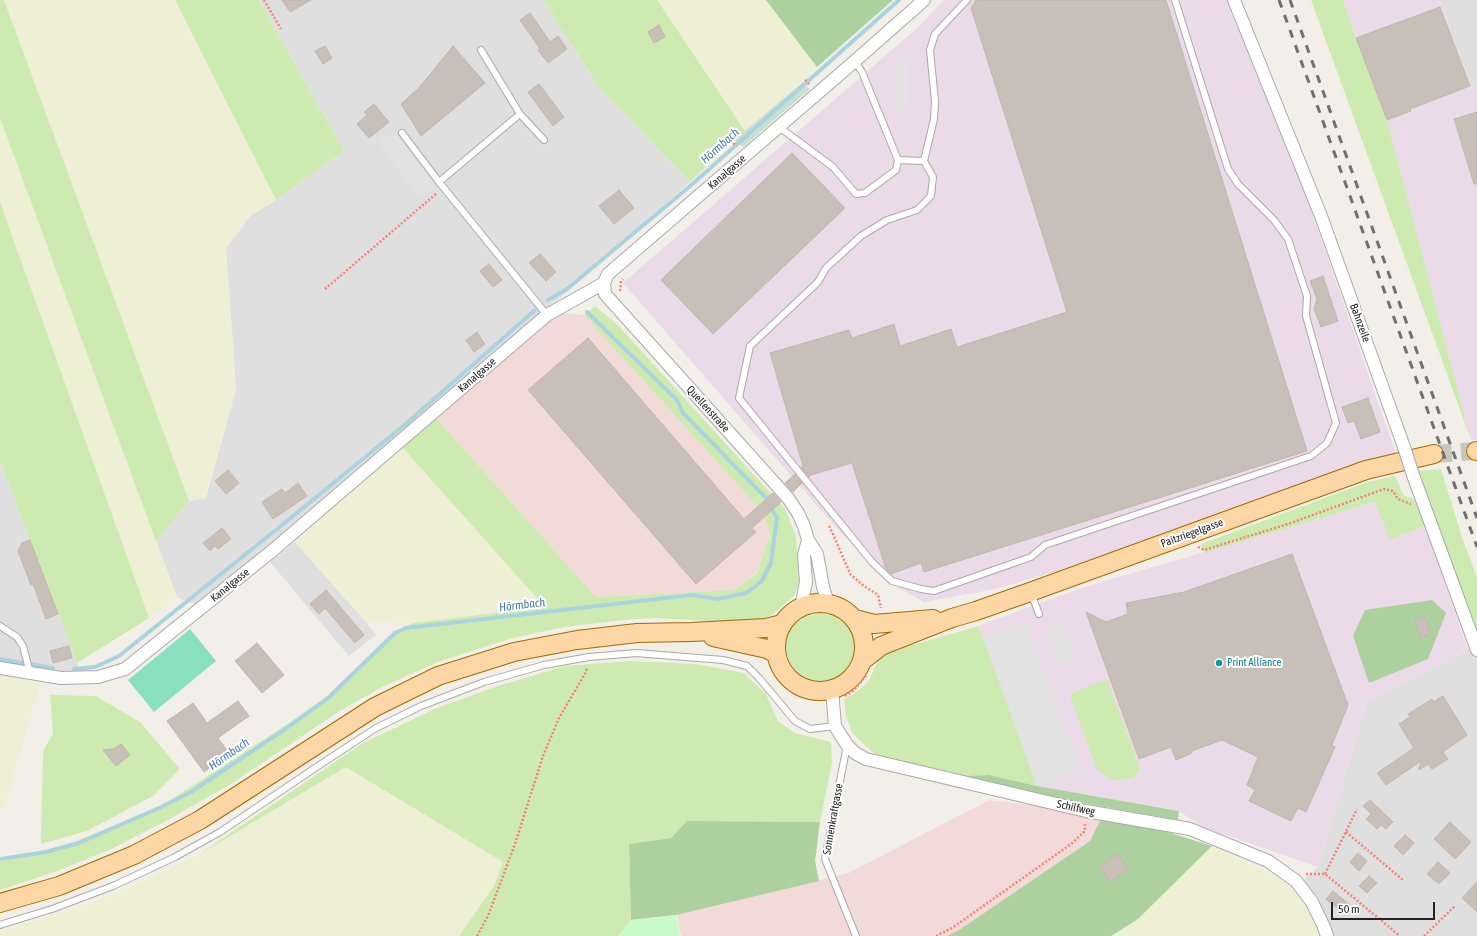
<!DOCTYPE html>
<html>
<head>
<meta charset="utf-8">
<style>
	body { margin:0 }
	#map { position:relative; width:1477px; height:936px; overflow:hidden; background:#f2efe9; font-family:"Asap Condensed",sans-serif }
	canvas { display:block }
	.scale { position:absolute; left:1331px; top:902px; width:104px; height:18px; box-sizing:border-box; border:2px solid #222; border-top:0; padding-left:5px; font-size:12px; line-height:14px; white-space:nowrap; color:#222; -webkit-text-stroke:3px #fff; paint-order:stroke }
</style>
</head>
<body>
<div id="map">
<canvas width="1477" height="936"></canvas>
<div class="scale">50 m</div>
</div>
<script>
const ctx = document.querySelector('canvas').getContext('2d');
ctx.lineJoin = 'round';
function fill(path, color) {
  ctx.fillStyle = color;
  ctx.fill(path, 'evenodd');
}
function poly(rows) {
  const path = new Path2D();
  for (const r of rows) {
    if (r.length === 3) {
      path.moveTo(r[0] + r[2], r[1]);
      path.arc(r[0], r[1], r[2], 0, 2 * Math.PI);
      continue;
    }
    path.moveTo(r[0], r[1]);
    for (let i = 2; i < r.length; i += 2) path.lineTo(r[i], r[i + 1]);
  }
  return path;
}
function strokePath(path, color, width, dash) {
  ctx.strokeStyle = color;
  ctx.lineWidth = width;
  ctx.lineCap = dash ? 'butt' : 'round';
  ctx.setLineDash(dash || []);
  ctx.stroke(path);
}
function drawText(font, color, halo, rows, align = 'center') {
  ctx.font = font + ' "Asap Condensed",sans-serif';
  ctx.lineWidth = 4;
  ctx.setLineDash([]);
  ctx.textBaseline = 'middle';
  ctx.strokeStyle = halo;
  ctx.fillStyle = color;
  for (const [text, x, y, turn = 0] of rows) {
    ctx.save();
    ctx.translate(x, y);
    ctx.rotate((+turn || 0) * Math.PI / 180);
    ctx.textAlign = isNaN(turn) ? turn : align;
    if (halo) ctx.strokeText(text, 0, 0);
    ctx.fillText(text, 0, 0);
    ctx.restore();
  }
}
fill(poly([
	[259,0,543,0,601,90,690,182,445,400,196,605,177,597,156,541,189,501,206,498,236,389,226,248,250,216,276,200,344,151],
	[1439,0,1477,0,1477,87,1472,89],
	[0,461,85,684,2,674,0,670],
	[295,542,366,622,376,635,349,656,270,562],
	[1477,645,1477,936,1321,936,1297,886,1318,867,1367,701]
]), '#e0dfdf');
fill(poly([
	[560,313,584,315,763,513,770,532,757,572,734,590,596,597,435,417],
	[989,800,1039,806,1101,819,1090,841,959,930,947,936,681,936,677,914,849,873]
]), '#f2dad9');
fill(poly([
	[944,0,1227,0,1288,144,1396,454,1366,462,1064,569,995,589,924,602,894,585,841,533,623,283,915,30],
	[1343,0,1439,0,1472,89,1477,87,1477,440,1471,440,1387,120,1356,38],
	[1376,502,1390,540,1425,526,1468,650,1367,701,1318,867,1203,827,1179,811,1037,786,978,626,1078,589]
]), '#ebdbe8');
fill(poly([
	[4,0,175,0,276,200,250,216,226,248,236,388,205,498,189,501],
	[657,0,766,0,817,67,802,83,745,131],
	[0,118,177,597,149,618,0,202],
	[402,447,546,607,413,623,366,622,295,542],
	[0,674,41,683,7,797,0,813],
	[346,767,503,862,494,886,459,936,0,936,0,931,99,900,195,857],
	[1212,846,1297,886,1313,913,1321,936,1111,936,1138,919]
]), '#eef0d5');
fill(poly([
	[0,0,4,0,189,501,156,541,0,118],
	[175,0,259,0,344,151,276,200],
	[543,0,657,0,745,131,734,140,690,182,601,90],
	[1311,0,1343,0,1356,38,1387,120,1471,440],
	[0,202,149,618,77,663,0,461],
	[595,306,619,326,785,509,796,536,799,582,794,596,772,615,750,623,653,618,624,620,564,627,509,639,438,662,382,687,338,712,231,784,164,822,109,850,57,871,0,890,0,861,29,855,76,841,161,806,286,725,326,697,393,633,413,623,545,607,402,447,435,417,596,597,734,590,757,573,770,533,763,513,584,315],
	[1441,469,1461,534,1477,578,1477,632,1468,612,1419,471],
	[1395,476,1404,496,1414,499,1425,526,1390,540,1375,502,1204,553,1201,544,1368,482],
	[821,646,35],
	[978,626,983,638,1037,786,989,775,962,776,881,760,853,734,846,716,844,699,854,694,868,682,879,659,893,649,927,641],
	[630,661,696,664,744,673,766,694,778,721,795,733,831,742,832,763,820,822,687,821,671,838,629,844,631,920,618,936,459,936,494,886,503,862,346,767,195,857,363,743,437,708,498,686,564,666],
	[1107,679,1139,766,1139,770,1134,777,1128,779,1111,780,1097,769,1070,696,1072,693],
	[50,695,96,696,140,722,180,769,153,796,87,831,41,844,43,751,53,734]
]), '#cdebb0');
fill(poly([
	[766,0,893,0,817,67],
	[1432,600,1446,613,1428,659,1369,683,1353,636,1365,610],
	[989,775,1037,786,1179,811,1178,820,994,787,962,776],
	[1101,819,1145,825,1212,846,1138,919,1111,936,947,936,959,930,1090,841],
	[687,821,820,822,815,861,819,881,676,915,631,920,629,844,671,838]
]), '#add19e');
fill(poly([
	[802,83,810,89,743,147,734,140]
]), '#c6e0d4');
fill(poly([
	[676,915,680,936,618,936,631,920]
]), '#c8facc');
fill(poly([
	[190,629,216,661,154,712,128,680]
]), '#88e0be');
fill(poly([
	[895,59,906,59,906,109,895,109],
	[394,131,437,185,419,198,380,143],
	[1026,622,1081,770,1037,786,983,638],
	[1064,623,1077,659,1058,666,1045,630]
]), '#e2e2e2');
strokePath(poly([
	[548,300,567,289,689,187,899,0],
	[0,659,53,668],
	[74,669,95,667,119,656,287,521,408,422,535,310],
	[0,859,46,852,79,843,159,808,191,792,291,725,328,698,395,633,406,628,692,595,718,599,746,593,761,582,771,563,777,518,766,498,683,413,677,400,587,312]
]), '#aad3df', 4);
const building = poly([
	[282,0,311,0,290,12,282,0],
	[976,0,1166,0,1307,451,924,572,921,563,891,574,886,569,852,463,811,475,809,477,801,468,803,466,770,353,849,330,852,338,894,324,900,346,951,329,957,347,1067,312,971,8,976,0],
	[1440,7,1470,86,1410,109,1411,111,1387,120,1356,38,1440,7],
	[530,13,550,42,558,36,567,49,548,63,538,50,540,49,520,20,530,13],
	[659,25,665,37,654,43,648,32,659,25],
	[325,46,332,58,323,64,315,51,325,46],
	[453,46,485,83,421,136,401,104,419,88,453,46],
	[539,84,564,117,553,126,528,92,539,84],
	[374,104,389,122,369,138,357,124,367,115,364,112,374,104],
	[1477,112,1477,184,1474,184,1454,119,1477,112],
	[792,153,845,208,713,334,661,280,792,153],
	[619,190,634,208,614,224,599,206,619,190],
	[540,254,556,272,546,281,529,263,540,254],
	[489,264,502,280,493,287,480,271,489,264],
	[1323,276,1338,321,1321,327,1314,309,1317,299,1310,281,1323,276],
	[477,332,485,344,474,352,466,340,477,332],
	[588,338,744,519,773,493,781,502,752,528,756,532,696,584,528,390,588,338],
	[1368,398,1380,432,1361,439,1354,421,1348,423,1342,407,1368,398],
	[228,470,239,483,226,494,215,481,228,470],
	[795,474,802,483,793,492,785,483,795,474],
	[298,483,307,496,273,519,262,502,282,489,285,493,298,483],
	[222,528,231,539,218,549,215,546,210,551,203,543,222,528],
	[30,540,58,614,46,619,33,584,31,585,18,551,22,543,30,540],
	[1292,554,1348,705,1332,745,1335,747,1306,812,1298,808,1291,821,1249,801,1255,790,1247,785,1258,757,1222,740,1192,751,1192,753,1176,760,1171,747,1139,759,1086,612,1106,622,1128,614,1126,603,1184,592,1292,554],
	[326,590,364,635,355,643,325,608,319,614,310,604,326,590],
	[1425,616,1431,634,1420,638,1415,620,1425,616],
	[257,643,284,675,262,693,235,661,257,643],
	[69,646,72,658,53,663,50,651,69,646],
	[1443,696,1467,735,1443,752,1448,759,1432,769,1428,764,1419,770,1421,761,1386,785,1377,773,1414,748,1399,724,1410,717,1408,714,1432,699,1433,702,1443,696],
	[238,701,249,716,218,738,229,753,204,772,167,721,193,703,207,723,238,701],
	[121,744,130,755,116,766,103,750,113,749,121,744],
	[1370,800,1393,822,1386,829,1381,825,1377,829,1366,819,1371,814,1363,806,1370,800],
	[1450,822,1471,842,1455,859,1434,839,1450,822],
	[1405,835,1414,843,1403,855,1394,846,1405,835],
	[1358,853,1367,861,1359,871,1350,862,1358,853],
	[1118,854,1128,870,1110,882,1100,866,1118,854],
	[1438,862,1450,873,1439,884,1427,874,1438,862],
	[1369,876,1377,883,1367,893,1359,886,1369,876],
	[1477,882,1477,912,1462,898,1477,882],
	[1333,891,1350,905,1343,913,1326,899,1333,891]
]);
fill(building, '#c7bfb8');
strokePath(building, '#c4b6ab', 1);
strokePath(poly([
	[1434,454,1476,451]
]), '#c8c6c1', 18, [18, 9]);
const service = poly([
	[520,114,544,140],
	[779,127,833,167,856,194,865,193,896,170,898,160,862,72,855,61],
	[402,133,439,182,547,315],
	[898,160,924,161,933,177,931,196,917,210,887,220,861,236,826,268,818,282,750,346,739,398,872,562,892,581,921,589,934,591,1031,557,1045,545,1311,456,1327,443,1336,423,1306,316,1307,296,1288,239,1274,220,1238,184,1228,169,1175,0],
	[924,161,934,119,935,101,930,50,935,34,967,0],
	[439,182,520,114,481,50],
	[1031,593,1039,614],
	[0,626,17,637,23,646,30,673],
	[847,745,825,859,856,936],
	[0,925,52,909,113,886,175,857,220,832,321,764,376,728,421,706,484,682,544,665,589,657,636,653,723,660,747,666,760,679,795,721,810,729,835,726]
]);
const minor = poly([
	[1234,0,1321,216,1404,447],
	[604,283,605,294,788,498,798,513,804,526,808,540,817,554,823,587,828,603],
	[1413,475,1477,650],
	[801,607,806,582,804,555,808,540],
	[0,668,61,678,98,677,125,669,272,551,547,315,604,283,608,274,855,61,924,0],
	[832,690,835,726,847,745,855,753,866,759,1086,811,1190,829,1268,861,1296,881,1312,902,1324,927,1327,936]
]);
const primary = poly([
	[1476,451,1477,451],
	[820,647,44],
	[855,619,874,624,933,619],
	[713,637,767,649,776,654],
	[862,661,881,646,952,618,976,611,1030,592,1366,470,1434,454],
	[0,903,59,886,134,855,200,820,375,707,438,676,514,652,577,640,637,633,691,632,766,628,782,624]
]);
strokePath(service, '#a9a9a9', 8);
strokePath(minor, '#a9a9a9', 14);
strokePath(primary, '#a06b00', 20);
strokePath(poly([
	[264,0,281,29],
	[805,80,809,84],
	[730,141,737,146],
	[325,289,437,193],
	[620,291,621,281,623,279],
	[829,526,833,534,845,562,851,575,864,586,878,595,881,608],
	[1198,547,1204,550,1288,524,1384,489,1393,491,1398,499,1411,504],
	[845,696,853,691,866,676],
	[1346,832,1403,880],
	[1306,874,1325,874,1400,936],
	[1325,874,1357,809],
	[477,936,488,916,515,844,543,756,559,718,586,672,587,667],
	[936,936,952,928,1071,844,1085,831,1085,824],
	[1424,936,1455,906]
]), '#fa8072', 2.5, [2, 2]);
strokePath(service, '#fff', 6);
strokePath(minor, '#fff', 12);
strokePath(primary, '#fcd6a4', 18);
strokePath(poly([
	[1279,0,1477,547],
	[1290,0,1477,518]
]), '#707070', 3, [8, 8]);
const minorBridge = poly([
	[1404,447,1413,475]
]);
strokePath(minorBridge, '#a9a9a9', 14, []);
strokePath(minorBridge, '#fff', 12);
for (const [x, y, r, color] of [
	[1219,663,4,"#0f9aa8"]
]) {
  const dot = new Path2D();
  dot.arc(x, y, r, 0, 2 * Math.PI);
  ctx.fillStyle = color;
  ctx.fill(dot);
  strokePath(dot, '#fff', 1.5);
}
drawText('11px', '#222', '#fff', [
	["Kanalgasse",727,172,-41],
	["Bahnzeile",1360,323,70],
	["Kanalgasse",477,375,-41],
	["Quellenstraße",708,409,48],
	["Paitzriegelgasse",1192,533,-20],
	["Kanalgasse",230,585,-39],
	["Schilfweg",1076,808,12],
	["Sonnenkraftgasse",833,819,-80]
]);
drawText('11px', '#0d838f', '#fff', [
	["Print Alliance",1227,663]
], 'left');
drawText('italic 12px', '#4a7aab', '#fff', [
	["Hörmbach",720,146,-42],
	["Hörmbach",522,605,-7],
	["Hörmbach",229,754,-35]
]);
</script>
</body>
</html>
